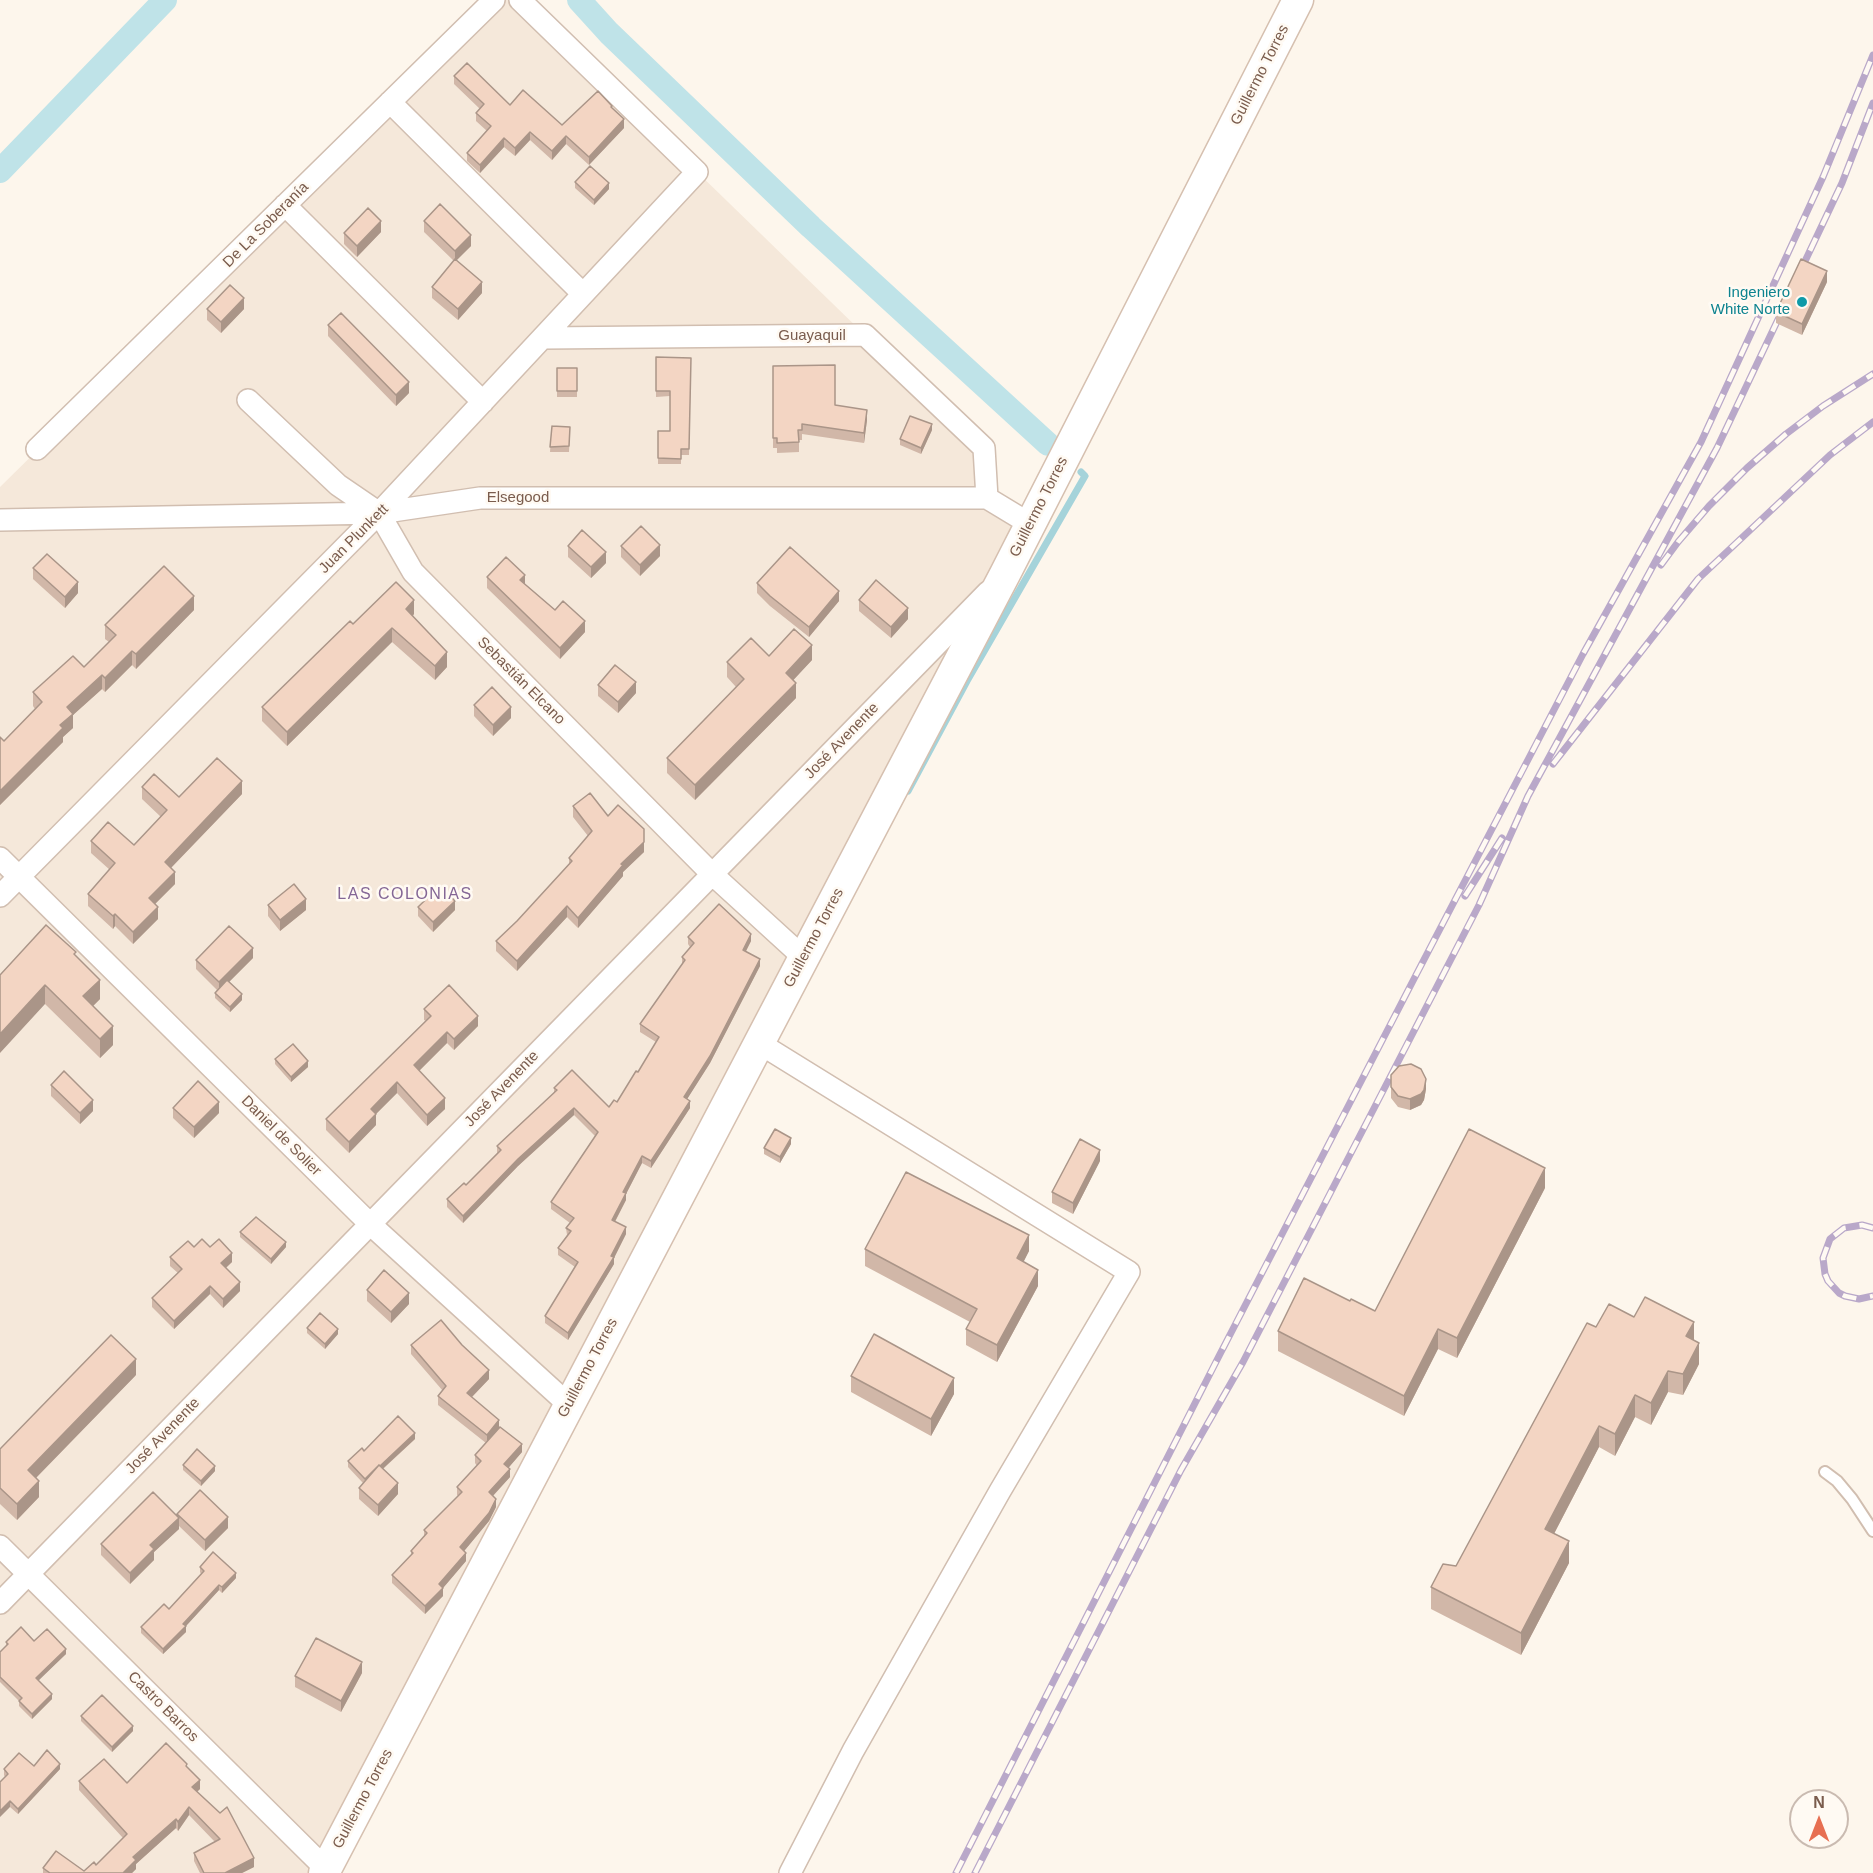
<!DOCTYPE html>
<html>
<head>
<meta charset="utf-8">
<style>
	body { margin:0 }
	#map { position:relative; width:1873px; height:1873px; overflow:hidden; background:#fdf6ec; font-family:Helvetica,sans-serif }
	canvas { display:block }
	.north { position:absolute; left:1789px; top:1789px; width:60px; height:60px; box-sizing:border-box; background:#fffaf3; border:2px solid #cabbb1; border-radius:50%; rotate:0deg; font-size:16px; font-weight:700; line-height:24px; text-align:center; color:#7a5c4d }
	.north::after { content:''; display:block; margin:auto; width:21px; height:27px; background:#e76f51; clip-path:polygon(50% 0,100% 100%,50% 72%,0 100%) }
</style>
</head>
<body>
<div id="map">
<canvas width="1873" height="1873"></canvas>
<div class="north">N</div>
</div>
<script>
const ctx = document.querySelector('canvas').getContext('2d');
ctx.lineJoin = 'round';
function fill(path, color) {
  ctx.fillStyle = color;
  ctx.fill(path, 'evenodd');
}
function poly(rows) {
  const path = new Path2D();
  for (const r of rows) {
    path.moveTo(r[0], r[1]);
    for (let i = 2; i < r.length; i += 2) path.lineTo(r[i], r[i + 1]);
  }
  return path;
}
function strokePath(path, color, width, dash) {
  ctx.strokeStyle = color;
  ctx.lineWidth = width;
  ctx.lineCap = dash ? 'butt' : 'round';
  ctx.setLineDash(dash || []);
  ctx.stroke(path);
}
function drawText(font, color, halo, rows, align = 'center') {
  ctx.font = font + ' Helvetica,sans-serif';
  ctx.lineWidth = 5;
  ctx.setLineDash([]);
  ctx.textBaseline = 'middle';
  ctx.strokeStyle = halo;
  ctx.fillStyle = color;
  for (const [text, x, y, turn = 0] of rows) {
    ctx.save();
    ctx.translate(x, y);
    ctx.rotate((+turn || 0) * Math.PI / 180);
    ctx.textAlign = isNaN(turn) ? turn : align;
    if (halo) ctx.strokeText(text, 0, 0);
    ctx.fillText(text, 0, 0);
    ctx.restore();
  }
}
fill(poly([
	[494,0,520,0,865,335,984,447,987,498,1030,524,324,1873,0,1873,0,487]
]), '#f5e8da');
strokePath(poly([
	[908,791,967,681,1085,476,1081,472]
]), '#a5d3da', 7);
strokePath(poly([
	[579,0,609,33,811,227,1048,444],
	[0,171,165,0]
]), '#bfe3e8', 24);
const lane = poly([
	[1825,1472,1837,1481,1852,1499,1873,1531]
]);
const street = poly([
	[390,102,583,294],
	[285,205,483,402],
	[544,338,865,335,984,448,987,498],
	[248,400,338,485,379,513,413,572,712,874,804,958],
	[37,449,494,0],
	[0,520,379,513,480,498,987,498,1030,524],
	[0,858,370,1224,569,1405],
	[0,896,379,513,697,172,520,0],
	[759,1043,1129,1272,1000,1491,853,1751,790,1873],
	[0,1546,326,1869],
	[0,1603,988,592]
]);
const secondary = poly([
	[324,1873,1005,574,1298,0]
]);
strokePath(lane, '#d1beb0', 14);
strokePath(street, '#d1beb0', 24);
strokePath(secondary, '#d6c0b0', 33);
strokePath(lane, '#fff', 10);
strokePath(street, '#fff', 21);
strokePath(secondary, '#fff', 30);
const rail = poly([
	[1798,276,1842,183,1873,103],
	[1661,565,1678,542,1709,506,1747,468,1786,434,1823,406,1873,374],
	[1553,764,1698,579,1830,455,1873,422],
	[1465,896,1502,838],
	[1873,1228,1862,1225,1844,1228,1830,1239,1823,1258,1825,1274,1828,1281,1839,1293,1845,1296,1859,1299,1873,1296],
	[956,1873,1219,1356,1416,975,1583,654,1701,442,1823,177,1873,55],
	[975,1873,1181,1470,1243,1362,1479,905,1528,796,1717,448,1783,309]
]);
strokePath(rail, '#b9a8c9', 7);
strokePath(rail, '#fffaf3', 4.5, [14]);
fill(poly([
	[454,76,510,105,562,125,612,109,624,128,589,165,566,144,552,160,530,140,515,156,504,147,480,173,467,161,467,153,487,131,476,121,476,113,480,109,454,84],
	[575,182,609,189,594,205,575,188],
	[424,221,471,246,456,260,482,293,458,320,432,298,432,287,454,261,424,232],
	[381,232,357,257,344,244,344,233],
	[1827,282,1802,335,1776,323,1776,312],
	[207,309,244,309,221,333,207,320],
	[328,325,409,393,396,406,328,336],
	[656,357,691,358,689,455,681,455,681,464,658,464,658,431,670,431,670,396,656,397],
	[773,366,835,405,867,420,864,443,802,434,802,440,799,440,799,452,777,453,777,448,773,448],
	[557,368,577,368,577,397,557,397],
	[552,426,570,427,569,452,550,452],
	[932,430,921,454,900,445,900,439],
	[568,546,606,563,591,578,568,557],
	[621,546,660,556,640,576,621,557],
	[33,568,78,593,65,608,33,579],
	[487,577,525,584,555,610,585,632,560,659,487,588],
	[757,583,839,601,809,637,770,606,757,593],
	[859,600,908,619,891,638,859,611],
	[194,610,136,669,132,665,105,692,102,689,73,715,73,728,63,737,63,742,0,805,0,737,4,741,35,709,33,706,33,692,84,667,109,642,105,639,105,625],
	[414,614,413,616,447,667,435,680,392,642,287,746,262,721,262,707,353,624],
	[769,656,812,660,793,680,796,698,695,800,667,773,667,758,736,687,727,677,727,662],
	[598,685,636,693,618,713,598,696],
	[474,705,511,718,493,736,474,716],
	[142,787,179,797,242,794,171,868,175,884,155,904,158,919,133,944,115,926,113,929,88,906,88,894,110,870,91,853,91,841,134,845,161,817,142,799],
	[573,806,608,816,644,852,623,872,623,876,578,928,567,917,517,971,496,951,496,941,517,921,569,864,569,858,588,836,573,817],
	[268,905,306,910,280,931,268,916],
	[418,907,455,910,433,932,418,916],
	[688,937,751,941,746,951,760,966,710,1063,687,1099,690,1108,651,1168,642,1163,626,1194,626,1200,615,1222,626,1234,614,1258,614,1264,568,1340,545,1323,545,1316,575,1267,558,1255,558,1248,567,1235,566,1228,570,1223,551,1209,551,1202,595,1136,574,1115,518,1166,463,1223,447,1207,447,1199,466,1185,497,1153,497,1146,554,1093,554,1088,609,1107,617,1102,638,1072,656,1042,640,1032,640,1024,682,964,682,957,690,947,688,944],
	[76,956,100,999,93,1006,113,1045,100,1058,45,1004,0,975],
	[253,958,229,982,242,1000,230,1012,215,998,215,993,217,990,196,969,196,960],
	[424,1009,478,1026,454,1050,447,1043,419,1071,445,1109,427,1126,397,1093,376,1114,376,1125,349,1153,326,1130,326,1119,426,1021,424,1020],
	[275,1059,308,1067,291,1082,275,1064],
	[1391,1075,1426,1089,1424,1100,1421,1105,1410,1110,1398,1107,1391,1098],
	[51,1085,93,1111,80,1124,51,1096],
	[173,1108,219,1113,194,1138,173,1118],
	[791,1144,780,1163,764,1154,764,1148],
	[1100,1161,1073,1214,1052,1203,1052,1192],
	[1545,1188,1457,1358,1438,1349,1404,1416,1278,1351,1278,1331,1350,1301,1375,1311],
	[240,1232,286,1247,271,1264,240,1237],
	[194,1247,210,1247,232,1262,226,1268,240,1291,223,1308,210,1294,174,1329,152,1307,152,1298,178,1273,170,1266,170,1257],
	[865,1249,1029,1251,1023,1262,1038,1286,997,1362,966,1345,966,1329,970,1322,865,1266],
	[367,1290,409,1304,391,1323,367,1301],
	[1634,1317,1694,1340,1699,1364,1683,1395,1668,1392,1651,1425,1635,1417,1615,1456,1599,1447,1554,1534,1569,1563,1521,1655,1431,1609,1431,1587,1456,1566],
	[307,1328,338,1334,325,1349,307,1333],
	[411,1345,489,1379,472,1397,499,1429,522,1452,508,1468,510,1477,493,1496,496,1507,489,1521,464,1551,466,1561,443,1588,443,1596,425,1614,392,1583,392,1575,411,1555,411,1551,424,1537,424,1530,458,1496,457,1495,457,1487,477,1466,475,1463,475,1455,486,1443,438,1405,438,1396,443,1391,411,1354],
	[136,1375,36,1478,39,1497,17,1520,0,1504,0,1449],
	[851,1376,954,1394,931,1436,851,1392],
	[415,1439,383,1469,398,1494,378,1516,359,1499,359,1488,363,1483,348,1467,348,1461,364,1451],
	[183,1465,215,1471,201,1486,183,1470],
	[177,1514,228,1528,205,1551,179,1526,179,1529,154,1552,154,1560,130,1584,101,1555,101,1544,177,1517],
	[200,1567,236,1578,222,1593,219,1590,186,1626,186,1632,163,1654,141,1633,141,1627,169,1609,201,1574,200,1572],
	[34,1641,66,1654,38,1680,52,1699,32,1719,19,1706,19,1701,0,1682,0,1652,6,1646,6,1642],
	[362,1673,341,1712,295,1687,295,1676],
	[81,1716,133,1731,112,1752,81,1721],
	[34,1766,60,1769,18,1814,10,1807,5,1777,4,1775,4,1769],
	[187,1767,200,1789,197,1792,254,1867,242,1873,200,1873,194,1861,194,1853,215,1842,189,1815,178,1831,176,1828,136,1864,136,1869,132,1873,43,1873,43,1868,84,1871,96,1865,123,1838,79,1790,79,1781,127,1783]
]), '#d1b7a8');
fill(poly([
	[624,119,624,128,589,165,589,157],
	[530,132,530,140,515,156,515,148],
	[566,136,566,144,552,160,552,151],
	[504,138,504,147,480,173,480,165],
	[609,183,609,189,594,205,594,200],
	[381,221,381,232,357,257,357,246],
	[471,235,471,246,455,262,455,251],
	[1827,271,1827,282,1802,335,1802,324],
	[482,282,482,293,458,320,458,309],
	[244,298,244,309,221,333,221,322],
	[409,382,409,393,396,406,396,395],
	[867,410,867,420,864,443,864,433],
	[932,424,932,430,921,454,921,448],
	[660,545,660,556,640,576,640,565],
	[606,552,606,563,591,578,591,567],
	[525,575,525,586,520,580],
	[78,582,78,593,65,608,65,597],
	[839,591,839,601,809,637,809,627],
	[194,596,194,610,136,669,136,654],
	[414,600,414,614,406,623,406,609],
	[908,608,908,619,891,638,891,627],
	[585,621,585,632,560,659,560,648],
	[392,628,392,642,287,746,287,732],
	[812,645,812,660,786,688,786,673],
	[132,651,132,665,105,692,105,678],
	[447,652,447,667,435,680,435,666],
	[102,675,102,689,73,715,73,728,63,737,63,742,0,805,0,791,60,725,67,707],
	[636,682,636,693,618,713,618,702],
	[796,683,796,698,695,800,695,785],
	[511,707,511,718,493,736,493,725],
	[242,781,242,794,165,874,165,862],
	[644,829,644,852,623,872,623,876,578,928,578,918,621,864],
	[175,872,175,884,149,910,149,898],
	[306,899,306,910,280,931,280,920],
	[455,901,455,910,433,932,433,922],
	[567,906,567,917,517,971,517,961],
	[158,907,158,919,133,944,133,932],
	[115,914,115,926,113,929,113,916],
	[751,934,751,941,743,957,743,950],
	[253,948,253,958,219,992,219,982],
	[760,959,760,966,710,1063,684,1104,684,1097],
	[100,980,100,999,83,1016,83,996],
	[45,985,45,1004,0,1053,0,1034],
	[242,994,242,1000,230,1012,230,1007],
	[478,1016,478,1026,454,1050,454,1039],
	[113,1026,113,1045,100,1058,100,1039],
	[447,1032,447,1043,414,1076,414,1065],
	[308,1061,308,1067,291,1082,291,1077],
	[1426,1079,1426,1089,1424,1100,1421,1105,1410,1110,1410,1099],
	[397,1082,397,1093,376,1114,376,1125,349,1153,349,1142,371,1109],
	[445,1098,445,1109,427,1126,427,1115],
	[93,1100,93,1111,80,1124,80,1113],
	[690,1101,690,1108,651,1168,651,1161],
	[219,1102,219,1113,194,1138,194,1127],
	[574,1108,574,1115,518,1166,463,1223,463,1216,518,1159],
	[791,1138,791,1144,780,1163,780,1157],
	[1100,1150,1100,1161,1073,1214,1073,1203],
	[642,1156,642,1163,626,1194,626,1200,612,1227,612,1220,623,1192],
	[1545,1168,1545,1188,1457,1358,1457,1338],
	[626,1227,626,1234,614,1258,614,1264,568,1340,568,1333,611,1256],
	[1029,1235,1029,1251,1017,1275,1017,1258],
	[286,1242,286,1247,271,1264,271,1259],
	[232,1253,232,1262,221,1272,221,1263],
	[1038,1270,1038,1286,997,1362,997,1345],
	[240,1282,240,1291,223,1308,223,1299],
	[210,1286,210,1294,174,1329,174,1321],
	[409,1293,409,1304,391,1323,391,1312],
	[1694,1322,1694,1344,1686,1336],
	[338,1329,338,1334,325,1349,325,1344],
	[1438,1329,1438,1349,1404,1416,1404,1396],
	[1699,1343,1699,1364,1683,1395,1683,1374],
	[136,1359,136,1375,28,1486,28,1470],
	[489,1370,489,1379,467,1402,467,1393],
	[1668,1371,1668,1392,1651,1425,1651,1403],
	[954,1378,954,1394,931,1436,931,1419],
	[1635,1395,1635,1417,1615,1456,1615,1434],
	[499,1420,499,1429,487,1444,487,1435],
	[1599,1426,1599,1447,1545,1551,1545,1529],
	[415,1433,415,1439,365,1485,365,1479],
	[522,1444,522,1452,504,1473,504,1464],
	[215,1466,215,1471,201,1486,201,1481],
	[510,1469,510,1477,489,1500,489,1492],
	[39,1481,39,1497,17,1520,17,1504],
	[398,1483,398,1494,378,1516,378,1505],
	[496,1499,496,1507,489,1521,460,1556,460,1547],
	[228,1517,228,1528,205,1551,205,1540],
	[179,1518,179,1529,154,1552,154,1560,130,1584,130,1573,150,1545],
	[1569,1541,1569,1563,1521,1655,1521,1633],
	[466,1553,466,1561,443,1588,443,1596,425,1614,425,1606,439,1584],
	[236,1573,236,1578,222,1593,222,1587],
	[219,1585,219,1590,186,1626,186,1632,163,1654,163,1649,183,1624],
	[66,1649,66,1654,36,1683,36,1678],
	[362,1662,362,1673,341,1712,341,1701],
	[52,1694,52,1699,32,1719,32,1714],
	[133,1726,133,1731,112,1752,112,1747],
	[60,1764,60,1769,18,1814,18,1809],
	[200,1780,200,1789,192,1796,192,1787],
	[10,1801,10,1807,0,1817,0,1811],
	[189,1807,189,1815,178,1831,178,1822],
	[176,1819,176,1828,136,1864,136,1869,132,1873,123,1873,133,1857],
	[254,1858,254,1867,242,1873,225,1873]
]), '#aa9588');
const building = poly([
	[467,63,510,105,523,90,562,125,598,91,612,106,611,107,624,119,589,157,566,136,552,151,530,132,515,148,504,138,480,165,467,153,491,126,476,113,484,104,454,76,467,63],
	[590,166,609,183,594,200,575,182,590,166],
	[440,204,471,235,455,251,424,221,440,204],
	[368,208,381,221,357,246,344,233,368,208],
	[455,259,482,282,458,309,432,287,455,259],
	[1801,259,1827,271,1802,324,1776,312,1801,259],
	[230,285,244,298,221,322,207,309,230,285],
	[341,313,409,382,396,395,328,325,341,313],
	[656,357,691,358,689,449,681,449,681,459,658,458,658,431,670,431,670,391,656,391,656,357],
	[835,365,835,405,867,410,864,433,802,424,802,430,798,430,799,442,777,443,777,438,773,438,773,366,835,365],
	[557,368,577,368,577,391,557,391,557,368],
	[910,416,932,424,921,448,900,439,910,416],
	[552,426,570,427,569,446,550,447,552,426],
	[641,526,660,545,640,565,621,546,641,526],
	[582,530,606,552,591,567,568,546,582,530],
	[790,547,839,591,809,627,770,596,757,583,790,547],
	[47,554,78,582,65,597,33,568,47,554],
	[506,557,525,575,520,580,555,610,563,601,585,621,560,648,487,577,506,557],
	[164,566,194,596,136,654,132,651,105,678,102,675,67,707,73,714,60,725,63,728,0,791,0,737,4,741,42,702,33,692,73,656,84,667,116,635,105,625,164,566],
	[876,580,908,608,891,627,859,600,876,580],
	[396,582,414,600,406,609,447,652,435,666,392,628,287,732,262,707,350,621,353,624,396,582],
	[794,629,812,645,786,673,796,683,695,785,667,758,744,679,727,662,751,638,769,656,794,629],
	[615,665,636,682,618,702,598,685,615,665],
	[492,687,511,707,493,725,474,705,492,687],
	[217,758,242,781,165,862,175,872,149,898,158,907,133,932,115,914,113,916,88,894,115,863,91,841,108,822,134,845,167,810,142,787,154,774,179,797,217,758],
	[590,793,608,816,618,805,644,829,644,842,621,864,623,865,578,918,567,906,517,961,496,941,517,921,572,861,569,858,592,831,573,806,590,793],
	[294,884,306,899,280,920,268,905,294,884],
	[440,886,455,901,433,922,418,907,440,886],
	[719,904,751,934,743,950,760,959,710,1056,684,1097,690,1101,651,1161,642,1156,623,1192,626,1193,612,1220,626,1227,611,1256,614,1257,568,1333,545,1316,578,1262,558,1248,571,1231,566,1228,574,1218,551,1202,598,1132,574,1108,518,1159,463,1216,447,1199,464,1183,466,1185,501,1150,497,1146,557,1090,554,1088,572,1070,609,1107,614,1100,617,1102,636,1071,638,1072,659,1037,640,1024,685,960,682,957,694,943,688,937,719,904],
	[46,925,76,952,74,954,100,980,83,996,113,1026,100,1039,45,985,0,1034,0,975,46,925],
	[229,926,253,948,219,982,196,960,229,926],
	[227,980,242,994,230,1007,215,993,227,980],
	[449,985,478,1016,454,1039,447,1032,414,1065,445,1098,427,1115,397,1082,371,1109,376,1114,349,1142,326,1119,431,1016,424,1009,449,985],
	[293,1044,308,1061,291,1077,275,1059,293,1044],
	[1411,1064,1421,1069,1426,1079,1424,1090,1421,1094,1410,1099,1398,1096,1391,1087,1391,1075,1399,1066,1411,1064],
	[64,1071,93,1100,80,1113,51,1085,64,1071],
	[198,1081,219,1102,194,1127,173,1108,198,1081],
	[775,1129,791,1138,780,1157,764,1148,775,1129],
	[1469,1129,1545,1168,1457,1338,1438,1329,1404,1396,1278,1331,1304,1278,1350,1301,1351,1299,1375,1311,1469,1129],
	[1080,1139,1100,1150,1073,1203,1052,1192,1080,1139],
	[906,1172,1029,1235,1017,1258,1038,1270,997,1345,966,1329,977,1309,865,1249,906,1172],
	[256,1217,286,1242,271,1259,240,1232,256,1217],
	[202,1239,210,1247,219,1239,232,1253,221,1263,240,1282,223,1299,210,1286,174,1321,152,1298,182,1269,170,1257,188,1241,194,1247,202,1239],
	[384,1270,409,1293,391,1312,367,1290,384,1270],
	[1645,1297,1694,1322,1686,1336,1699,1343,1683,1374,1668,1371,1651,1403,1635,1395,1615,1434,1599,1426,1545,1529,1569,1541,1521,1633,1431,1587,1443,1564,1456,1566,1587,1323,1596,1327,1609,1304,1634,1317,1645,1297],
	[320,1313,338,1329,325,1344,307,1328,320,1313],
	[441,1320,462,1345,489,1370,467,1393,499,1420,487,1435,438,1396,446,1386,411,1345,441,1320],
	[874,1334,954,1378,931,1419,851,1376,874,1334],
	[111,1335,136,1359,28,1470,39,1481,17,1504,0,1488,0,1449,111,1335],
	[398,1416,415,1433,380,1466,379,1465,365,1479,348,1461,362,1448,364,1451,398,1416],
	[500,1427,522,1444,504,1464,510,1469,489,1492,496,1499,489,1513,460,1547,466,1553,439,1584,443,1588,425,1606,392,1575,413,1553,411,1551,427,1533,424,1530,462,1492,457,1487,481,1461,475,1455,500,1427],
	[197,1449,215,1466,201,1481,183,1465,197,1449],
	[379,1465,398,1483,378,1505,359,1488,379,1465],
	[200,1490,228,1517,205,1540,177,1514,200,1490],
	[153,1492,179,1518,150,1545,154,1549,130,1573,101,1544,153,1492],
	[213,1552,236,1573,222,1587,219,1585,183,1624,186,1626,163,1649,141,1627,164,1604,169,1609,204,1571,200,1567,213,1552],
	[21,1627,34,1641,47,1629,66,1649,36,1678,52,1694,32,1714,19,1701,22,1698,0,1677,0,1652,8,1644,6,1642,21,1627],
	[316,1638,362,1662,341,1701,295,1676,316,1638],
	[102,1695,133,1726,112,1747,81,1716,102,1695],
	[166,1743,187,1764,186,1766,200,1780,192,1787,220,1813,227,1807,254,1858,225,1873,204,1873,194,1853,220,1839,189,1807,178,1822,176,1819,133,1857,136,1860,123,1873,50,1873,43,1868,56,1851,84,1871,94,1862,96,1865,127,1834,79,1781,104,1759,127,1783,166,1743],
	[47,1750,60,1764,18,1809,10,1801,0,1811,0,1782,8,1774,4,1769,19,1753,34,1766,47,1750]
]);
fill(building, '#f3d5c3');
strokePath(building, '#aa9588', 1.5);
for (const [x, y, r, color] of [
	[1802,302,6,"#0f9aa8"]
]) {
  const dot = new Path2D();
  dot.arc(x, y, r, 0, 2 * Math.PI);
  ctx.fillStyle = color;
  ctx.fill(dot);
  strokePath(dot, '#fffaf3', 2);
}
drawText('15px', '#7a5c4d', '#fffaf3', [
	["Guillermo Torres",1260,75,-63],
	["De La Soberanía",266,225,-45],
	["Guayaquil",812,336],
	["Elsegood",518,498],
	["Guillermo Torres",1039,507,-63],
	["Juan Plunkett",354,539,-45],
	["Sebastián Elcano",521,681,45],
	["José Avenente",842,741,-46],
	["Guillermo Torres",814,938,-62],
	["José Avenente",502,1089,-46],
	["Daniel de Solier",281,1136,45],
	["Guillermo Torres",588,1368,-62],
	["José Avenente",163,1436,-46],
	["Castro Barros",163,1707,45],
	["Guillermo Torres",363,1799,-62]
]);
drawText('15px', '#0d838f', '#fffaf3', [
	["Ingeniero",1790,293],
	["White Norte",1790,310]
], 'right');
ctx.letterSpacing = '1.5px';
drawText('16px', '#846695', '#fffaf3', [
	["LAS COLONIAS",405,895]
]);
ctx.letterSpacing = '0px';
</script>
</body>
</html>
